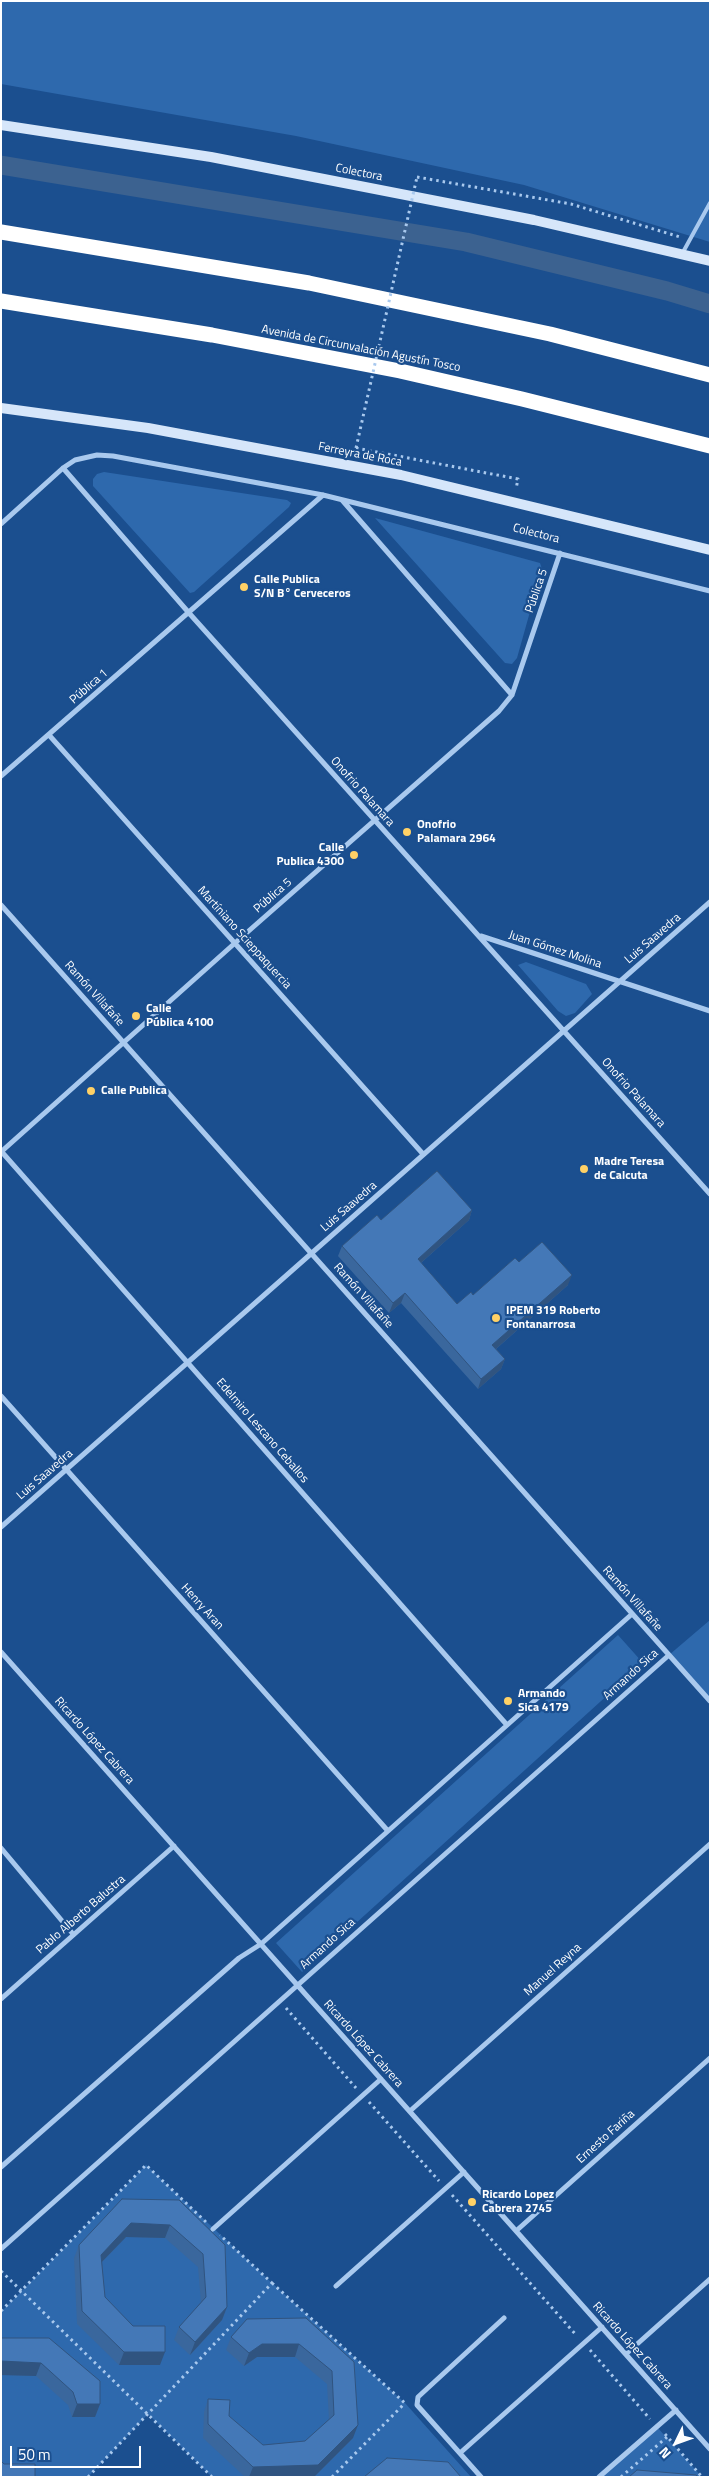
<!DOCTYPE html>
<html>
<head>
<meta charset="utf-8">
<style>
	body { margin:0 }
	#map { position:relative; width:711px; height:2478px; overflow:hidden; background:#1b4f8f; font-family:"Titillium Web",sans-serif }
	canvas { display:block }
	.frame { position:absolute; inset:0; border:2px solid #fff; pointer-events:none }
	.north { position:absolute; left:651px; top:2418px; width:50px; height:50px; -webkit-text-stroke:4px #1b4f8f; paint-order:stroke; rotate:228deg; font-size:14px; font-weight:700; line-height:20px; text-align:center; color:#fff }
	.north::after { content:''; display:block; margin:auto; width:18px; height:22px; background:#fff; clip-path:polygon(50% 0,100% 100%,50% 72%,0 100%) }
	.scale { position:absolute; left:10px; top:2446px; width:131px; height:22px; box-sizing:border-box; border:2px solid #fff; border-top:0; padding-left:6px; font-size:15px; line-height:18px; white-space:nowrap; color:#fff; -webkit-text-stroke:4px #1b4f8f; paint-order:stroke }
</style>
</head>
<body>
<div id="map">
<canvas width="711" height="2478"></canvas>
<div class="frame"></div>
<div class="north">N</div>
<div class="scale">50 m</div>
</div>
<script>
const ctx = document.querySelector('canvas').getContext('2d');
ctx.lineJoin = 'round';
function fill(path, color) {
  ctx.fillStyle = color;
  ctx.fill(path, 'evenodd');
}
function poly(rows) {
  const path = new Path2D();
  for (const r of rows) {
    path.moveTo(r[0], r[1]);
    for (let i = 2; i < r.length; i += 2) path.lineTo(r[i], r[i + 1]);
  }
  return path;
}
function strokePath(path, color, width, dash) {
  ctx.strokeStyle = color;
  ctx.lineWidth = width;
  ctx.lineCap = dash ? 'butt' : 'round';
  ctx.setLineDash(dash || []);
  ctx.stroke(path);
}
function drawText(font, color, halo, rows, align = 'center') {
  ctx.font = font + ' "Titillium Web",sans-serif';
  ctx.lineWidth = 4.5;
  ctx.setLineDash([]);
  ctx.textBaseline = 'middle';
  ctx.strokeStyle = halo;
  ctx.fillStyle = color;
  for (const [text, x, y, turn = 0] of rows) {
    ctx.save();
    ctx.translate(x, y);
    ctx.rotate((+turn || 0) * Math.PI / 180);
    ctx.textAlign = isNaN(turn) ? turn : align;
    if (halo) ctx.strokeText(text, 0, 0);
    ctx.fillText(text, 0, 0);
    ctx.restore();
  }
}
fill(poly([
	[1,1,710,1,710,242,524,185,296,136,1,84],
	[104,472,287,500,291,503,289,507,194,592,190,593,93,486,93,479,97,474],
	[375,518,540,563,542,569,517,658,512,664,505,663],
	[526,962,586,984,592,994,575,1013,566,1016,558,1011,518,965],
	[710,1620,710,1701,669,1655],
	[618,1635,643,1663,302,1972,276,1943],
	[146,2165,272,2283,405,2403,471,2477,212,2477,148,2414,88,2477,1,2477,1,2312],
	[657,2427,702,2477,602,2477]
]), '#2e69ad');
strokePath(poly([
	[1,165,466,242,667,291,710,304]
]), '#3c6290', 19);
strokePath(poly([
	[417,177,571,204,680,237],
	[356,448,518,479,516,489],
	[286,2008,356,2088],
	[369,2102,439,2181],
	[452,2195,577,2336],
	[1,2271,212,2477],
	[272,2283,407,2405],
	[1,2311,146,2165,207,2223],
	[590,2350,650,2419],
	[665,2434,702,2477],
	[88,2477,272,2283,220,2235],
	[332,2477,405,2403],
	[621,2477,667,2437]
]), '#a9c9ee', 3, [2.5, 4]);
strokePath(poly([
	[682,254,710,203]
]), '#a9c9ee', 4);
strokePath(poly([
	[63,468,189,613,710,1194],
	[342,500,512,695],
	[1,524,63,468,75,460,97,455,113,456,323,495,710,591],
	[49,735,423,1154],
	[1,776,323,495],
	[1,905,710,1701],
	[481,936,710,1011],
	[1,1151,507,1725],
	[1,1152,235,943,499,711,512,695,560,553],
	[1,1396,388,1831],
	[1,1527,710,902],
	[1,1652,710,2449],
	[1,1848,73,1934],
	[1,1999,174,1846],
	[410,2111,710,1844],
	[1,2167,239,1958,261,1944,632,1614],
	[213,2229,381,2079],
	[516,2231,710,2058],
	[1,2249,669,1655],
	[336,2286,464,2172],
	[626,2354,710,2279],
	[460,2453,602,2327],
	[481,2477,417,2405,418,2397,504,2318],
	[599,2477,676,2410]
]), '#a9c9ee', 5);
strokePath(poly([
	[1,125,211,157,534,220,710,261],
	[1,408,148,428,401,475,710,550]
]), '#d6e6fa', 10);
strokePath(poly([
	[1,232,309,283,550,334,710,375],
	[1,301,212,335,400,371,522,399,710,446]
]), '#fff', 15);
strokePath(poly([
	[356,448,417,177]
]), '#a9c9ee', 3, [2.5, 4]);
fill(poly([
	[472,1210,469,1220,421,1263,457,1304,473,1295,519,1262,568,1285,496,1349,505,1359,501,1369,478,1389,401,1303,389,1313,338,1256,342,1246,381,1220],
	[179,2200,227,2307,222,2320,190,2355,174,2340,179,2327,201,2303,198,2267,165,2238,126,2237,102,2262,105,2297,160,2365,119,2365,77,2324,74,2258,79,2245],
	[247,2319,354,2362,353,2438,314,2477,245,2477,203,2438,204,2412,208,2399,263,2445,305,2441,329,2420,327,2384,295,2357,257,2357,244,2366,226,2350,231,2337],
	[1,2338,49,2338,100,2404,95,2417,72,2417,68,2405,36,2376,1,2375]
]), '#3a679d');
fill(poly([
	[472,1210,469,1220,414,1269,418,1259],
	[572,1275,568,1285,489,1355,492,1345],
	[405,1293,401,1303,389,1313,393,1303],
	[505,1359,501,1369,478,1389,481,1379],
	[131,2223,170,2225,165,2238,126,2237,96,2268,101,2255],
	[227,2307,222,2320,190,2355,195,2342],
	[262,2344,299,2344,295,2357,257,2357,244,2366,249,2353],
	[124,2352,165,2352,160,2365,119,2365],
	[1,2361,41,2363,36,2376,1,2375],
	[77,2404,100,2404,95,2417,72,2417],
	[358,2425,353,2438,314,2477,249,2477,253,2467]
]), '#305480');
const building = poly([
	[437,1171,472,1210,418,1259,457,1304,471,1292,473,1295,515,1258,519,1262,542,1242,572,1275,492,1345,505,1359,481,1379,405,1293,393,1303,342,1246,377,1215,381,1220,437,1171],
	[122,2199,179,2200,225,2245,227,2307,195,2342,179,2327,206,2297,203,2254,170,2225,131,2223,101,2255,105,2297,133,2326,165,2326,165,2352,124,2352,82,2311,79,2245,122,2199],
	[306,2318,354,2362,358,2425,318,2465,253,2467,208,2424,208,2399,230,2400,229,2416,263,2445,305,2441,334,2415,332,2371,299,2344,262,2344,249,2353,231,2337,247,2319,306,2318],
	[1,2338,49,2338,100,2381,100,2404,77,2404,73,2392,41,2363,1,2361,1,2338],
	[387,2458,448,2462,461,2477,364,2477,387,2458],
	[1,2461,4,2464,35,2464,35,2477,1,2477,1,2461],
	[637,2470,696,2475,698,2477,629,2477,637,2470]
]);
fill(building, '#4478b7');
strokePath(building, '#305480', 1);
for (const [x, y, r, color] of [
	[244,587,5,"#ffd166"],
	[407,832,5,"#ffd166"],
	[354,855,5,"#ffd166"],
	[136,1016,5,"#ffd166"],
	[91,1091,5,"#ffd166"],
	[584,1169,5,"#ffd166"],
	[496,1318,5,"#ffd166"],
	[508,1701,5,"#ffd166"],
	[472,2202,5,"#ffd166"]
]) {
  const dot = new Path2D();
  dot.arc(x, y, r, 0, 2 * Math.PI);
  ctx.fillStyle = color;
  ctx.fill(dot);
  strokePath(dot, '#1b4f8f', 2);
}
drawText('12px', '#fff', '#1b4f8f', [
	["Colectora",359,173,11],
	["Avenida de Circunvalación Agustín Tosco",361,349,11],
	["Ferreyra de Roca",360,455,11],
	["Colectora",536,534,14],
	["Pública 5",537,591,-71],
	["Pública 1",89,687,-41],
	["Onofrio Palamara",362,792,48],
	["Pública 5",273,896,-41],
	["Martíniano Scieppaquercia",244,938,48],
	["Luis Saavedra",653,939,-41],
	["Juan Gómez Molina",555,950,18],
	["Ramón Villafañe",94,994,48],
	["Onofrio Palamara",633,1093,48],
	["Luis Saavedra",349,1207,-41],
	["Ramón Villafañe",363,1296,48],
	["Edelmiro Lescano Ceballos",262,1431,49],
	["Luis Saavedra",45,1475,-41],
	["Ramón Villafañe",632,1599,48],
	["Henry Aran",202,1607,48],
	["Armando Sica",631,1675,-42],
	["Ricardo López Cabrera",94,1741,48],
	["Pablo Alberto Balustra",81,1915,-41],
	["Armando Sica",328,1944,-42],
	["Manuel Reyna",553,1970,-42],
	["Ricardo López Cabrera",363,2044,48],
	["Ernesto Fariña",606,2137,-42],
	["Ricardo López Cabrera",632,2346,48]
]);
drawText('bold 12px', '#fff', '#1b4f8f', [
	["Calle Publica",254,580],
	["S/N B° Cerveceros",254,594],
	["Onofrio",417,825],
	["Palamara 2964",417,839],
	["Calle",344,848,"right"],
	["Publica 4300",344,862,"right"],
	["Calle",146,1009],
	["Pública 4100",146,1023],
	["Calle Publica",101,1091],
	["Madre Teresa",594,1162],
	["de Calcuta",594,1176],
	["IPEM 319 Roberto",506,1311],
	["Fontanarrosa",506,1325],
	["Armando",518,1694],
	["Sica 4179",518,1708],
	["Ricardo Lopez",482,2195],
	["Cabrera 2745",482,2209]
], 'left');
</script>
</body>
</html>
